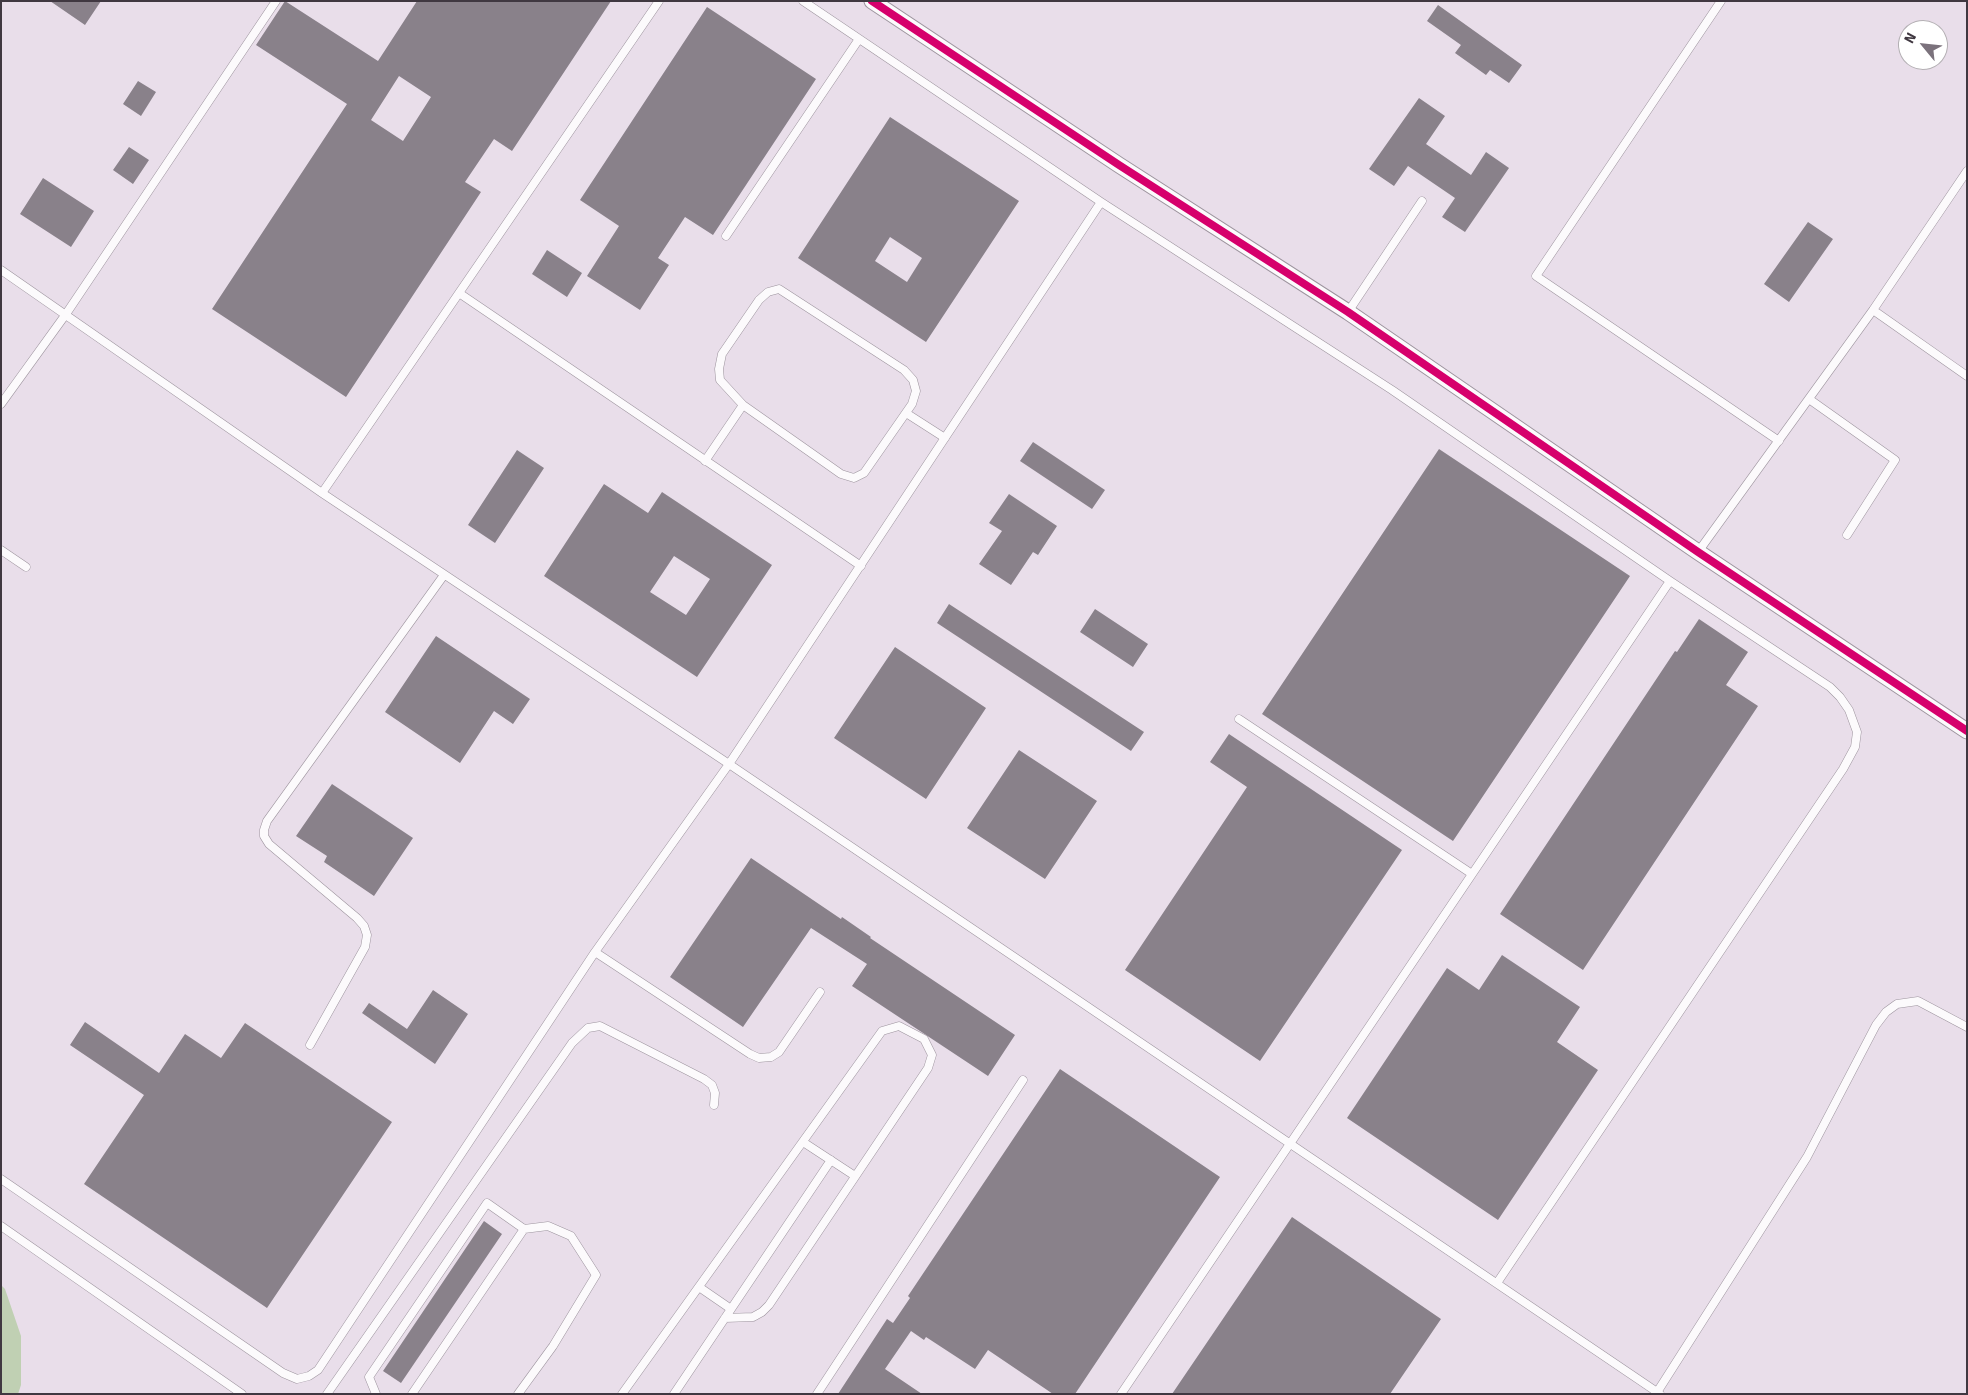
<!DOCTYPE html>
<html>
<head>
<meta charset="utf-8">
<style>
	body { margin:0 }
	#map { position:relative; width:1968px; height:1395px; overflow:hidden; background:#e9deea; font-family:Signika,sans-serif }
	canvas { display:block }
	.frame { position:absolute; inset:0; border:2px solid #403841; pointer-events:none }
	.north { position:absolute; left:1898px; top:20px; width:50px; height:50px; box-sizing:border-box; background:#fff; border:1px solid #b3afb3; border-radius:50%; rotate:298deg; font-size:14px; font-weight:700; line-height:20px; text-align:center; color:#403841 }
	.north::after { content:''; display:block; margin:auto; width:18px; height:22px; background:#7b727c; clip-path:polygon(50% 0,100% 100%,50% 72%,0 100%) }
</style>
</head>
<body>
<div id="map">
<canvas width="1968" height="1395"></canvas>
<div class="frame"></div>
<div class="north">N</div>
</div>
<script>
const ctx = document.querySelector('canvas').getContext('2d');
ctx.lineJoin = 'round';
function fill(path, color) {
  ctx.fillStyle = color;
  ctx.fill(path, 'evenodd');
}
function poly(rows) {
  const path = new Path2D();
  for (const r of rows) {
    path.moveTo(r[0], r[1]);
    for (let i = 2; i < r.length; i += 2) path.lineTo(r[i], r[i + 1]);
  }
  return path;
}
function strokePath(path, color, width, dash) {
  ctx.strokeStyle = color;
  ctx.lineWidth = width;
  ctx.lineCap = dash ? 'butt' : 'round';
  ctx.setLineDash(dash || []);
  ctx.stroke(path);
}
fill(poly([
	[1,1285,5,1289,21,1336,21,1385,18,1394,1,1394]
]), '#c0d0b3');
fill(poly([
	[50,1,101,1,85,25],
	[285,1,378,61,417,1,611,1,512,151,494,139,465,182,481,192,346,397,212,309,347,104,256,45],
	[399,76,431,97,403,141,371,120],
	[1438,5,1522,65,1509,83,1490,70,1486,75,1455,53,1461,45,1427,21],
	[707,7,816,79,713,235,685,217,658,258,669,265,640,310,587,276,619,226,580,200],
	[138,81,156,92,141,116,123,104],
	[1419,98,1445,116,1426,144,1471,175,1486,152,1509,168,1465,232,1442,217,1455,198,1408,166,1394,186,1369,169],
	[890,117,1019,201,926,342,798,258],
	[890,237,922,258,907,282,875,261],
	[129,147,149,160,133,184,113,170],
	[43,178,94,211,71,247,20,214],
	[1808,222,1833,239,1789,302,1764,284],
	[547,250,582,273,567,297,532,274],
	[1033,442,1105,490,1092,509,1020,461],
	[1439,449,1630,576,1453,841,1262,714],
	[517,450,544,468,495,543,468,525],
	[604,484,648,513,662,492,772,565,697,677,544,576],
	[674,556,710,579,686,615,650,592],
	[1009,494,1057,526,1038,555,1033,552,1011,585,979,564,1002,531,989,523],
	[949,604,1144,732,1131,751,937,623],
	[1095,609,1148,644,1133,667,1080,632],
	[1699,619,1748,652,1726,685,1758,706,1583,970,1500,914,1675,651,1677,652],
	[436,636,530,699,513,724,494,711,460,763,385,712],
	[895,647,986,708,926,799,834,738],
	[1229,734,1402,850,1260,1061,1125,970,1247,787,1210,762],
	[1019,750,1097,801,1045,879,967,828],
	[332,784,413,838,374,896,324,862,327,856,296,836],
	[751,858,841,919,842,917,871,937,870,938,1015,1035,988,1076,852,986,867,964,811,928,743,1027,670,977],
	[1502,955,1580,1007,1557,1042,1598,1070,1498,1220,1347,1118,1447,968,1479,990],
	[433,990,468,1014,435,1064,362,1013,369,1003,407,1029],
	[85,1022,159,1073,185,1034,221,1058,245,1023,392,1122,267,1308,84,1184,144,1095,70,1045],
	[1060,1069,1220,1177,1075,1394,1053,1394,988,1350,975,1369,926,1337,924,1340,911,1331,885,1369,922,1394,838,1394,887,1319,893,1323,910,1298,908,1296],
	[1292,1217,1441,1319,1390,1394,1172,1394],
	[484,1221,502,1234,401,1383,383,1371]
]), '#89818a');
const service = poly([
	[803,1,1101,202,1392,390,1670,581,1830,687,1840,697,1849,710,1857,732,1855,747,1843,769,1497,1283],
	[1721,1,1536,276,1779,441],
	[726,236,859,39],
	[1,270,322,493,729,764,1660,1394],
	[459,293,861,566],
	[1873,310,1967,376],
	[1348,312,1422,201],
	[1809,399,1895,460,1847,535],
	[1,404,66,314,276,1],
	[906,413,945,438],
	[705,461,743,405,841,474,854,478,864,473,912,404,916,391,913,380,904,370,779,289,768,292,759,300,722,354,719,369,720,380,743,405],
	[322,493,659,1],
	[1,550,26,567],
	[1698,552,1873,310,1967,171],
	[1239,719,1472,874],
	[595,952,750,1054,759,1058,771,1057,779,1052,820,992],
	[310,1045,365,947,367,935,364,926,357,918,269,844,264,836,264,830,267,821,444,575],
	[803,1142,855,1176],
	[1,1179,283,1373,297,1379,309,1376,318,1370,595,952,729,764,1101,202],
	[1,1226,242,1394],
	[699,1287,731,1309],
	[327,1394,572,1043,588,1028,600,1026,704,1079,712,1085,715,1093,714,1105],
	[376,1394,369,1377,487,1203,524,1229,548,1226,571,1236,596,1275,553,1346,518,1394],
	[412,1394,524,1229],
	[622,1394,882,1031,899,1026,924,1039,932,1055,928,1068,769,1305,762,1312,753,1317,725,1318],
	[674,1394,831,1160],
	[817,1394,1023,1080],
	[1121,1394,1670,581],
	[1656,1394,1807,1157,1876,1025,1886,1012,1897,1004,1918,1001,1967,1027]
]);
const minor = poly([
	[872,1,1119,165,1348,312,1698,552,1967,731]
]);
strokePath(service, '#9d949e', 9);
strokePath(minor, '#9d949e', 17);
strokePath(service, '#fcfafc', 8);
strokePath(minor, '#fcfafc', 15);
strokePath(poly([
	[872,1,1119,165,1348,312,1698,552,1967,731]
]), '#d6006c', 8);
</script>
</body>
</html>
